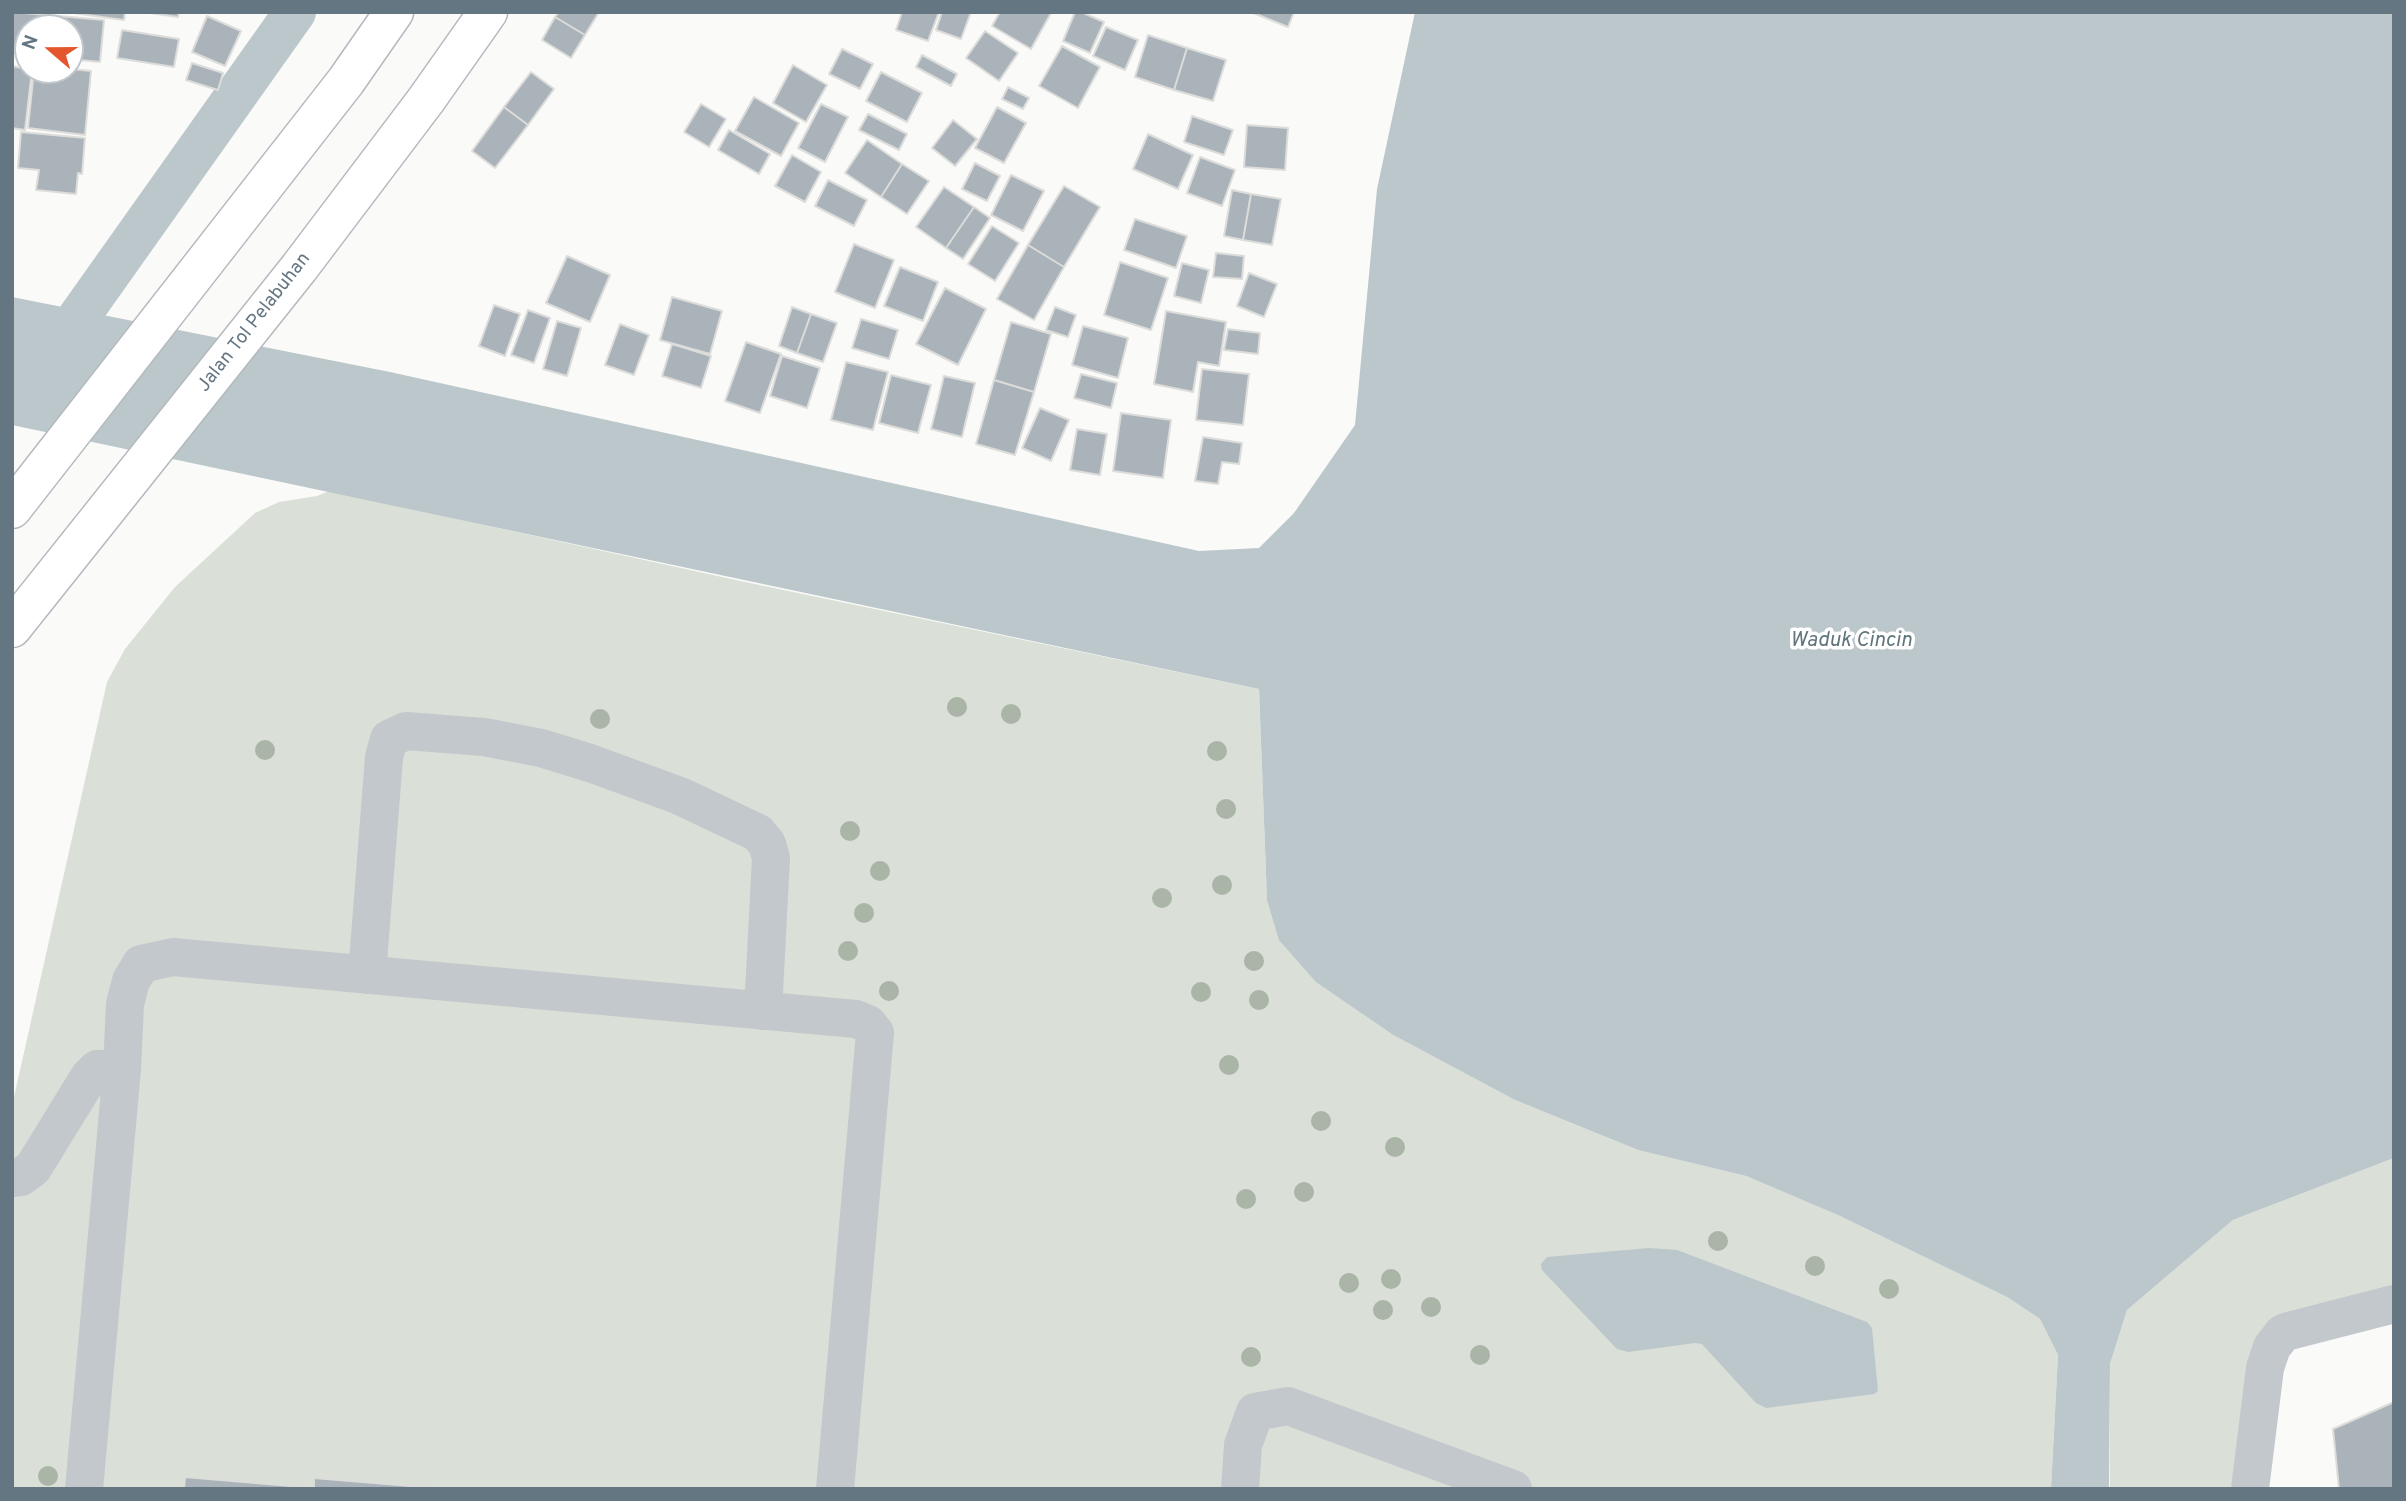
<!DOCTYPE html>
<html>
<head>
<meta charset="utf-8">
<style>
	body { margin:0 }
	#map { position:relative; width:2406px; height:1501px; overflow:hidden; background:#fafaf8; font-family:Overpass,sans-serif }
	canvas { display:block }
	.frame { position:absolute; inset:0; border:14px solid #657683; pointer-events:none }
	.north { position:absolute; left:14px; top:14px; width:70px; height:70px; box-sizing:border-box; background:#fff; border:2px solid #c1c8cd; border-radius:50%; rotate:290deg; font-size:19px; font-weight:700; line-height:28px; text-align:center; color:#657683 }
	.north::after { content:''; display:block; margin:auto; width:24px; height:32px; background:#e4572e; clip-path:polygon(50% 0,100% 100%,50% 72%,0 100%) }
</style>
</head>
<body>
<div id="map">
<canvas width="2406" height="1501"></canvas>
<div class="frame"></div>
<div class="north">N</div>
</div>
<script>
const ctx = document.querySelector('canvas').getContext('2d');
ctx.lineJoin = 'round';
function fill(path, color) {
  ctx.fillStyle = color;
  ctx.fill(path, 'evenodd');
}
function poly(rows) {
  const path = new Path2D();
  for (const r of rows) {
    path.moveTo(r[0], r[1]);
    for (let i = 2; i < r.length; i += 2) path.lineTo(r[i], r[i + 1]);
  }
  return path;
}
function strokePath(path, color, width, dash) {
  ctx.strokeStyle = color;
  ctx.lineWidth = width;
  ctx.lineCap = dash ? 'butt' : 'round';
  ctx.setLineDash(dash || []);
  ctx.stroke(path);
}
function drawText(font, color, halo, rows, align = 'center') {
  ctx.font = font + ' Overpass,sans-serif';
  ctx.lineWidth = 7;
  ctx.setLineDash([]);
  ctx.textBaseline = 'middle';
  ctx.strokeStyle = halo;
  ctx.fillStyle = color;
  for (const [text, x, y, turn = 0] of rows) {
    ctx.save();
    ctx.translate(x, y);
    ctx.rotate((+turn || 0) * Math.PI / 180);
    ctx.textAlign = isNaN(turn) ? turn : align;
    if (halo) ctx.strokeText(text, 0, 0);
    ctx.fillText(text, 0, 0);
    ctx.restore();
  }
}
fill(poly([
	[329,491,745,582,1259,689,1267,900,1395,1036,1515,1100,1638,1150,1746,1176,1840,1216,2007,1297,2040,1319,2058,1355,2051,1489,12,1489,12,1106,107,682,125,649,175,587,255,513,279,502,317,496],
	[2394,1158,2394,1289,2282,1314,2233,1489,2110,1489,2110,1364,2127,1310,2233,1220]
]), '#dadfd7');
fill(poly([
	[1415,12,2394,12,2394,1158,2233,1220,2127,1310,2110,1364,2109,1489,2051,1489,2058,1355,2040,1319,2007,1297,1840,1216,1746,1176,1638,1150,1515,1100,1395,1036,1316,982,1279,940,1267,900,1259,689,12,425,12,297,390,372,1199,551,1259,548,1294,513,1355,425,1377,189],
	[1649,1248,1677,1250,1867,1322,1872,1328,1878,1391,1874,1394,1766,1408,1756,1403,1702,1344,1695,1343,1628,1352,1617,1349,1542,1270,1541,1264,1547,1257]
]), '#bbc7cb');
strokePath(poly([
	[61,342,295,12]
]), '#bbc7cb', 42);
const building = poly([
	[12,12,104,20,100,62,70,59,70,28,28,28,28,54,12,53,12,12],
	[66,12,125,12,124,20,66,12],
	[143,12,179,12,178,17,143,12],
	[559,12,599,12,585,35,555,17,559,12],
	[902,12,939,12,928,41,896,30,902,12],
	[942,12,971,12,961,39,936,30,942,12],
	[1000,12,1049,12,1051,13,1031,49,992,26,1000,12],
	[1075,12,1081,12,1104,22,1090,53,1063,41,1075,12],
	[1251,12,1294,12,1288,27,1251,12],
	[207,16,241,31,225,66,192,52,207,16],
	[555,17,585,35,571,58,542,40,555,17],
	[1106,27,1138,40,1125,70,1093,56,1106,27],
	[122,30,179,39,174,67,117,58,122,30],
	[985,31,1018,53,999,81,966,58,985,31],
	[1148,35,1187,48,1174,90,1135,77,1148,35],
	[1062,46,1100,67,1078,108,1039,86,1062,46],
	[1187,48,1226,60,1213,101,1174,90,1187,48],
	[842,49,873,64,860,89,829,74,842,49],
	[922,55,957,74,951,86,916,67,922,55],
	[192,63,223,73,218,90,186,80,192,63],
	[793,65,827,85,806,122,773,103,793,65],
	[12,66,32,70,25,130,12,128,12,66],
	[70,69,91,71,85,135,28,128,34,70,70,69],
	[531,72,554,89,528,125,504,107,531,72],
	[881,72,922,93,907,122,866,101,881,72],
	[1008,87,1029,98,1023,109,1002,99,1008,87],
	[754,97,799,123,781,156,735,131,754,97],
	[701,104,726,119,709,147,684,132,701,104],
	[821,104,848,117,825,162,798,148,821,104],
	[504,107,528,125,495,168,472,151,504,107],
	[997,107,1026,123,1004,163,975,148,997,107],
	[868,114,907,134,899,150,859,130,868,114],
	[1192,116,1233,130,1224,155,1184,142,1192,116],
	[953,120,977,139,955,166,932,148,953,120],
	[1247,125,1288,128,1285,170,1244,167,1247,125],
	[729,130,770,154,759,174,718,150,729,130],
	[21,132,85,138,82,174,78,173,76,194,36,190,39,170,18,168,21,132],
	[1148,134,1193,155,1178,189,1133,169,1148,134],
	[867,140,902,164,881,197,845,173,867,140],
	[792,155,821,172,805,202,775,186,792,155],
	[1200,157,1235,170,1222,206,1187,193,1200,157],
	[975,163,1000,176,987,201,962,189,975,163],
	[902,164,929,181,907,214,881,197,902,164],
	[1011,175,1044,191,1023,231,991,215,1011,175],
	[828,180,867,200,854,226,815,206,828,180],
	[1064,186,1100,207,1064,267,1028,245,1064,186],
	[944,187,974,207,946,248,916,227,944,187],
	[1232,190,1251,194,1243,240,1224,236,1232,190],
	[1251,194,1281,199,1272,245,1243,240,1251,194],
	[974,207,990,218,963,259,946,248,974,207],
	[1135,219,1187,236,1176,268,1124,250,1135,219],
	[992,226,1019,243,995,281,968,264,992,226],
	[854,244,894,260,875,308,835,292,854,244],
	[1028,245,1064,267,1034,320,997,299,1028,245],
	[1216,253,1244,256,1242,279,1213,277,1216,253],
	[567,256,610,275,590,322,546,303,567,256],
	[1120,262,1168,278,1151,330,1104,315,1120,262],
	[1182,263,1209,270,1201,303,1174,296,1182,263],
	[900,267,938,282,923,321,884,306,900,267],
	[1249,273,1277,284,1264,317,1237,306,1249,273],
	[945,288,986,309,958,365,916,344,945,288],
	[672,297,722,311,710,354,660,340,672,297],
	[494,305,520,314,505,356,479,346,494,305],
	[792,307,811,314,797,353,779,346,792,307],
	[1055,307,1076,315,1068,337,1046,330,1055,307],
	[528,310,550,318,534,363,511,355,528,310],
	[1166,311,1226,322,1219,366,1198,362,1193,392,1154,384,1166,311],
	[811,314,837,323,823,362,797,353,811,314],
	[861,319,898,330,889,359,852,348,861,319],
	[557,321,581,328,567,376,543,369,557,321],
	[1011,322,1051,334,1034,392,994,380,1011,322],
	[620,324,649,335,634,375,605,365,620,324],
	[1083,326,1128,338,1118,378,1072,365,1083,326],
	[1228,329,1260,333,1258,354,1224,350,1228,329],
	[746,342,781,354,760,413,725,401,746,342],
	[672,344,711,356,701,388,662,376,672,344],
	[782,356,820,368,807,408,770,396,782,356],
	[846,362,888,372,873,430,831,420,846,362],
	[1202,369,1249,374,1243,425,1196,420,1202,369],
	[1081,374,1117,383,1111,408,1074,398,1081,374],
	[891,375,931,385,918,433,879,423,891,375],
	[944,376,975,383,962,437,931,429,944,376],
	[994,380,1034,392,1015,455,976,444,994,380],
	[1040,408,1069,420,1051,461,1022,448,1040,408],
	[1121,413,1171,420,1163,478,1113,471,1121,413],
	[1077,429,1107,434,1100,475,1070,470,1077,429],
	[1203,437,1242,443,1239,464,1222,462,1218,484,1195,481,1203,437],
	[2394,1402,2394,1489,2339,1489,2333,1429,2394,1402],
	[185,1477,314,1488,314,1478,446,1489,184,1489,185,1477]
]);
fill(building, '#aab3b9');
strokePath(building, '#dcdcda', 2);
const highway = poly([
	[12,509,346,81,394,12],
	[12,628,299,268,426,100,488,12]
]);
strokePath(highway, '#b4b9bd', 41);
strokePath(poly([
	[367,975,384,757,389,739,406,731,484,737,541,748,590,763,680,796,758,833,767,844,771,858,763,1011],
	[12,1178,21,1177,33,1168,89,1077,97,1069,122,1069],
	[84,1489,122,1069,125,1004,131,981,141,964,173,957,856,1019,868,1024,875,1033,835,1489],
	[1240,1489,1243,1445,1255,1412,1288,1406,1513,1489],
	[2250,1489,2265,1368,2272,1347,2283,1333,2289,1331,2394,1304]
]), '#c3c8cc', 38);
strokePath(highway, '#fff', 38);
ctx.fillStyle = '#aab4a7';
for (const [x, y] of [
	[957,707],
	[1011,714],
	[600,719],
	[265,750],
	[1217,751],
	[1226,809],
	[850,831],
	[880,871],
	[1222,885],
	[1162,898],
	[864,913],
	[848,951],
	[1254,961],
	[889,991],
	[1201,992],
	[1259,1000],
	[1229,1065],
	[1321,1121],
	[1395,1147],
	[1304,1192],
	[1246,1199],
	[1718,1241],
	[1815,1266],
	[1391,1279],
	[1349,1283],
	[1889,1289],
	[1431,1307],
	[1383,1310],
	[1480,1355],
	[1251,1357],
	[48,1476]
]) {
  ctx.beginPath();
  ctx.arc(x, y, 10, 0, 2 * Math.PI);
  ctx.fill();
}
drawText('19px', '#657683', '#fff', [
	["Jalan Tol Pelabuhan",255,323,-52]
]);
drawText('italic 21px', '#60757c', '#fff', [
	["Waduk Cincin",1851,642]
]);
</script>
</body>
</html>
